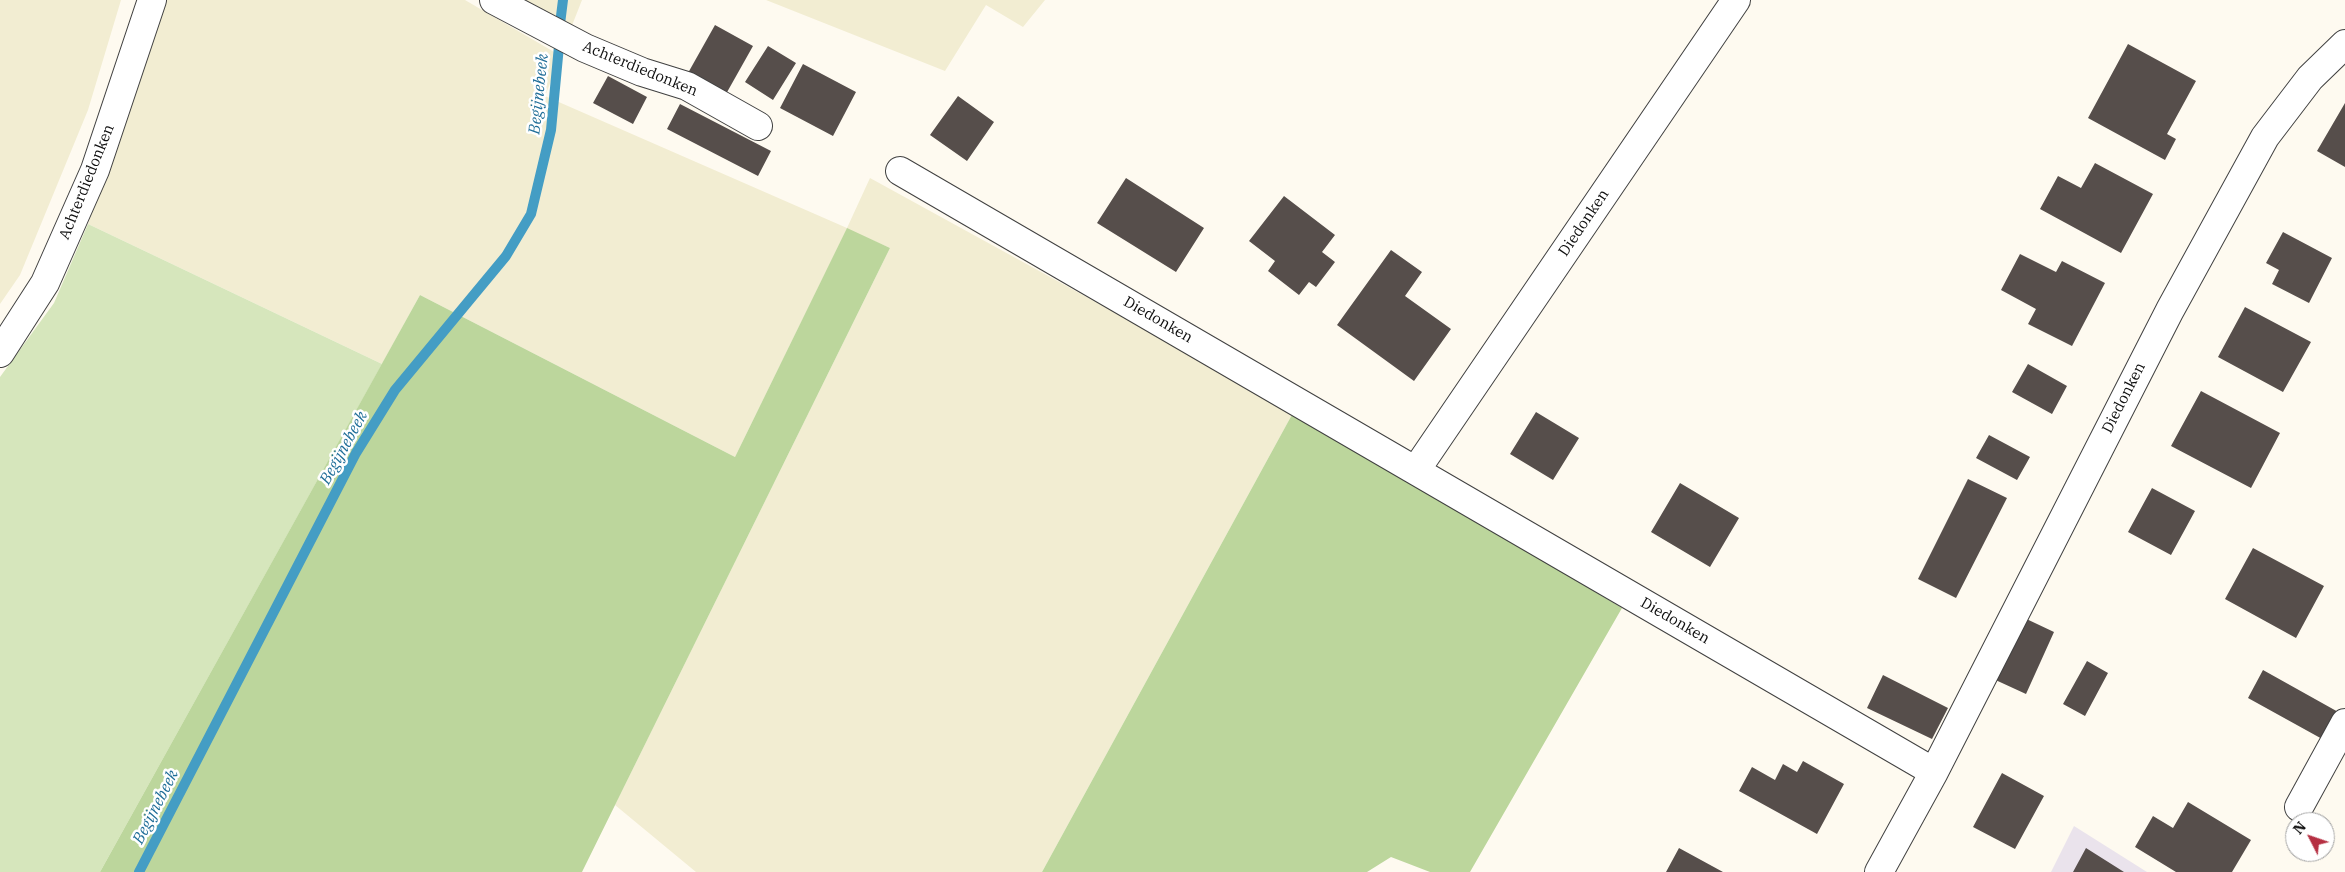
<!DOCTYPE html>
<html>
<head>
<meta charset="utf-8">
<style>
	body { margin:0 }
	#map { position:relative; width:2345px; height:872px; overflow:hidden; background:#fefaf0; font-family:"IBM Plex Serif",serif }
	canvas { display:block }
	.north { position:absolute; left:2285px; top:812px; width:50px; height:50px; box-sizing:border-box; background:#fff; border:1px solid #9f9f9f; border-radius:50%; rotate:311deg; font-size:14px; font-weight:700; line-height:20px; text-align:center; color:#0e0e0e }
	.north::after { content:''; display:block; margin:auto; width:18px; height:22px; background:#b52f42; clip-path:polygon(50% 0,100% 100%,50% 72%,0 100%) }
</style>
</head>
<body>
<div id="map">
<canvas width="2345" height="872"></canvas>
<div class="north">N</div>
</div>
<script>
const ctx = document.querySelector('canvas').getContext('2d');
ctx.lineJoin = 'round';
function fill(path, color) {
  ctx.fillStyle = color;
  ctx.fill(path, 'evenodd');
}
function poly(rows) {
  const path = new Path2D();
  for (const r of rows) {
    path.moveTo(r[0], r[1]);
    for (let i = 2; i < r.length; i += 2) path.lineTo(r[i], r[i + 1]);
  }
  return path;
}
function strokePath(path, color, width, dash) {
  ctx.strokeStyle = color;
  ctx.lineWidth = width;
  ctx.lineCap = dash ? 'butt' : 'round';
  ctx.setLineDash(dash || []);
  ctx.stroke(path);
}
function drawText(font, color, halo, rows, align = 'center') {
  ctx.font = font + ' "IBM Plex Serif",serif';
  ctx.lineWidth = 5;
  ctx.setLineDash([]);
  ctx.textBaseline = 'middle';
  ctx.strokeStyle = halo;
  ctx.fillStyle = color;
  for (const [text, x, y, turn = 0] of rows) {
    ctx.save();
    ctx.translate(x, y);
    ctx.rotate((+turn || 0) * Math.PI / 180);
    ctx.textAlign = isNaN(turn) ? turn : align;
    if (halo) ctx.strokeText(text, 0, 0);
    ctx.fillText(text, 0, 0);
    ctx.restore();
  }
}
fill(poly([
	[2074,826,2147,872,2051,872]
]), '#eae3ec');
fill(poly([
	[0,0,121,0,88,110,20,275,0,304],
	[164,0,465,0,561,56,545,96,847,228,870,178,1294,411,1042,872,696,872,615,805,890,248,847,229,735,457,420,295,382,364,88,224],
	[524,0,582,0,571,28],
	[766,0,1045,0,1023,27,986,5,945,71]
]), '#f2edd2');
fill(poly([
	[88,224,382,364,100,872,0,872,0,377,54,303]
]), '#d6e6bc');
fill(poly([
	[847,228,890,248,582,872,100,872,420,295,735,457],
	[1294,411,1622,608,1470,872,1430,872,1391,857,1367,872,1042,872]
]), '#bcd69c');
strokePath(poly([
	[560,24,563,0],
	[139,872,356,453,395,390,506,256,531,214,551,130,559,46]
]), '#449dc4', 10);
fill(poly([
	[715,25,753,46,726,94,688,73],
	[2128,44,2196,81,2167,134,2176,139,2165,160,2088,118],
	[768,46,796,63,773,100,745,82],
	[803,64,856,92,833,136,780,108],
	[608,76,647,97,633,124,593,103],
	[958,96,994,122,967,161,930,135],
	[2345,103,2345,167,2317,151],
	[680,104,771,151,758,176,667,129],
	[2095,163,2153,194,2121,253,2040,209,2058,176,2081,188],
	[1126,178,1204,228,1176,272,1097,223],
	[1284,196,1335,235,1322,252,1335,262,1316,287,1309,282,1299,295,1268,271,1275,261,1249,241],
	[2283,232,2332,258,2309,303,2272,284,2279,270,2266,263],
	[1391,250,1422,272,1405,296,1451,329,1414,381,1337,325],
	[2020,254,2056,272,2062,261,2105,283,2072,346,2028,324,2036,309,2001,290],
	[2245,307,2311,342,2283,392,2218,357],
	[2028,364,2067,386,2052,414,2012,392],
	[2201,391,2280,433,2251,488,2171,446],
	[1536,412,1579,438,1553,480,1510,454],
	[1989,435,2030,457,2017,480,1976,458],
	[1968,479,2007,498,1956,598,1918,579],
	[1680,483,1739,518,1710,567,1651,532],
	[2152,488,2195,511,2171,555,2128,532],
	[2253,548,2324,586,2296,638,2225,599],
	[2018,615,2054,632,2026,694,1989,677],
	[2087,661,2108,673,2085,716,2063,704],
	[2263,670,2340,713,2324,740,2248,698],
	[1883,675,1948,708,1932,739,1867,708],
	[1803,761,1844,784,1817,834,1739,791,1752,767,1775,780,1783,764,1797,772],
	[2002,773,2044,796,2015,849,1973,827],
	[2188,802,2251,840,2232,872,2176,872,2135,847,2153,816,2173,828],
	[1679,848,1723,872,1666,872],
	[2086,848,2124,872,2073,872]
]), '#564e4b');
const minor = poly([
	[494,0,585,48,642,72,687,86,758,126],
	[900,171,1934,772],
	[0,353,45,283,95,170,152,0],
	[1416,470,1736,0],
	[2299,807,2345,723],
	[1879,872,1934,772,2170,310,2265,137,2310,78,2345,44]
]);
strokePath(minor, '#414141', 30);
strokePath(minor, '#fff', 28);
drawText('15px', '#0e0e0e', '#fff', [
	["Achterdiedonken",640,69,22],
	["Achterdiedonken",87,182,-68],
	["Diedonken",1584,223,-56],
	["Diedonken",1158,320,30],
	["Diedonken",2124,398,-63],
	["Diedonken",1675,621,30]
]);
drawText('italic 16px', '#206e98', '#fff', [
	["Begijnebeek",539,94,-84],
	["Begijnebeek",344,448,-61],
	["Begijnebeek",156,807,-63]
]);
</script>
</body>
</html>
